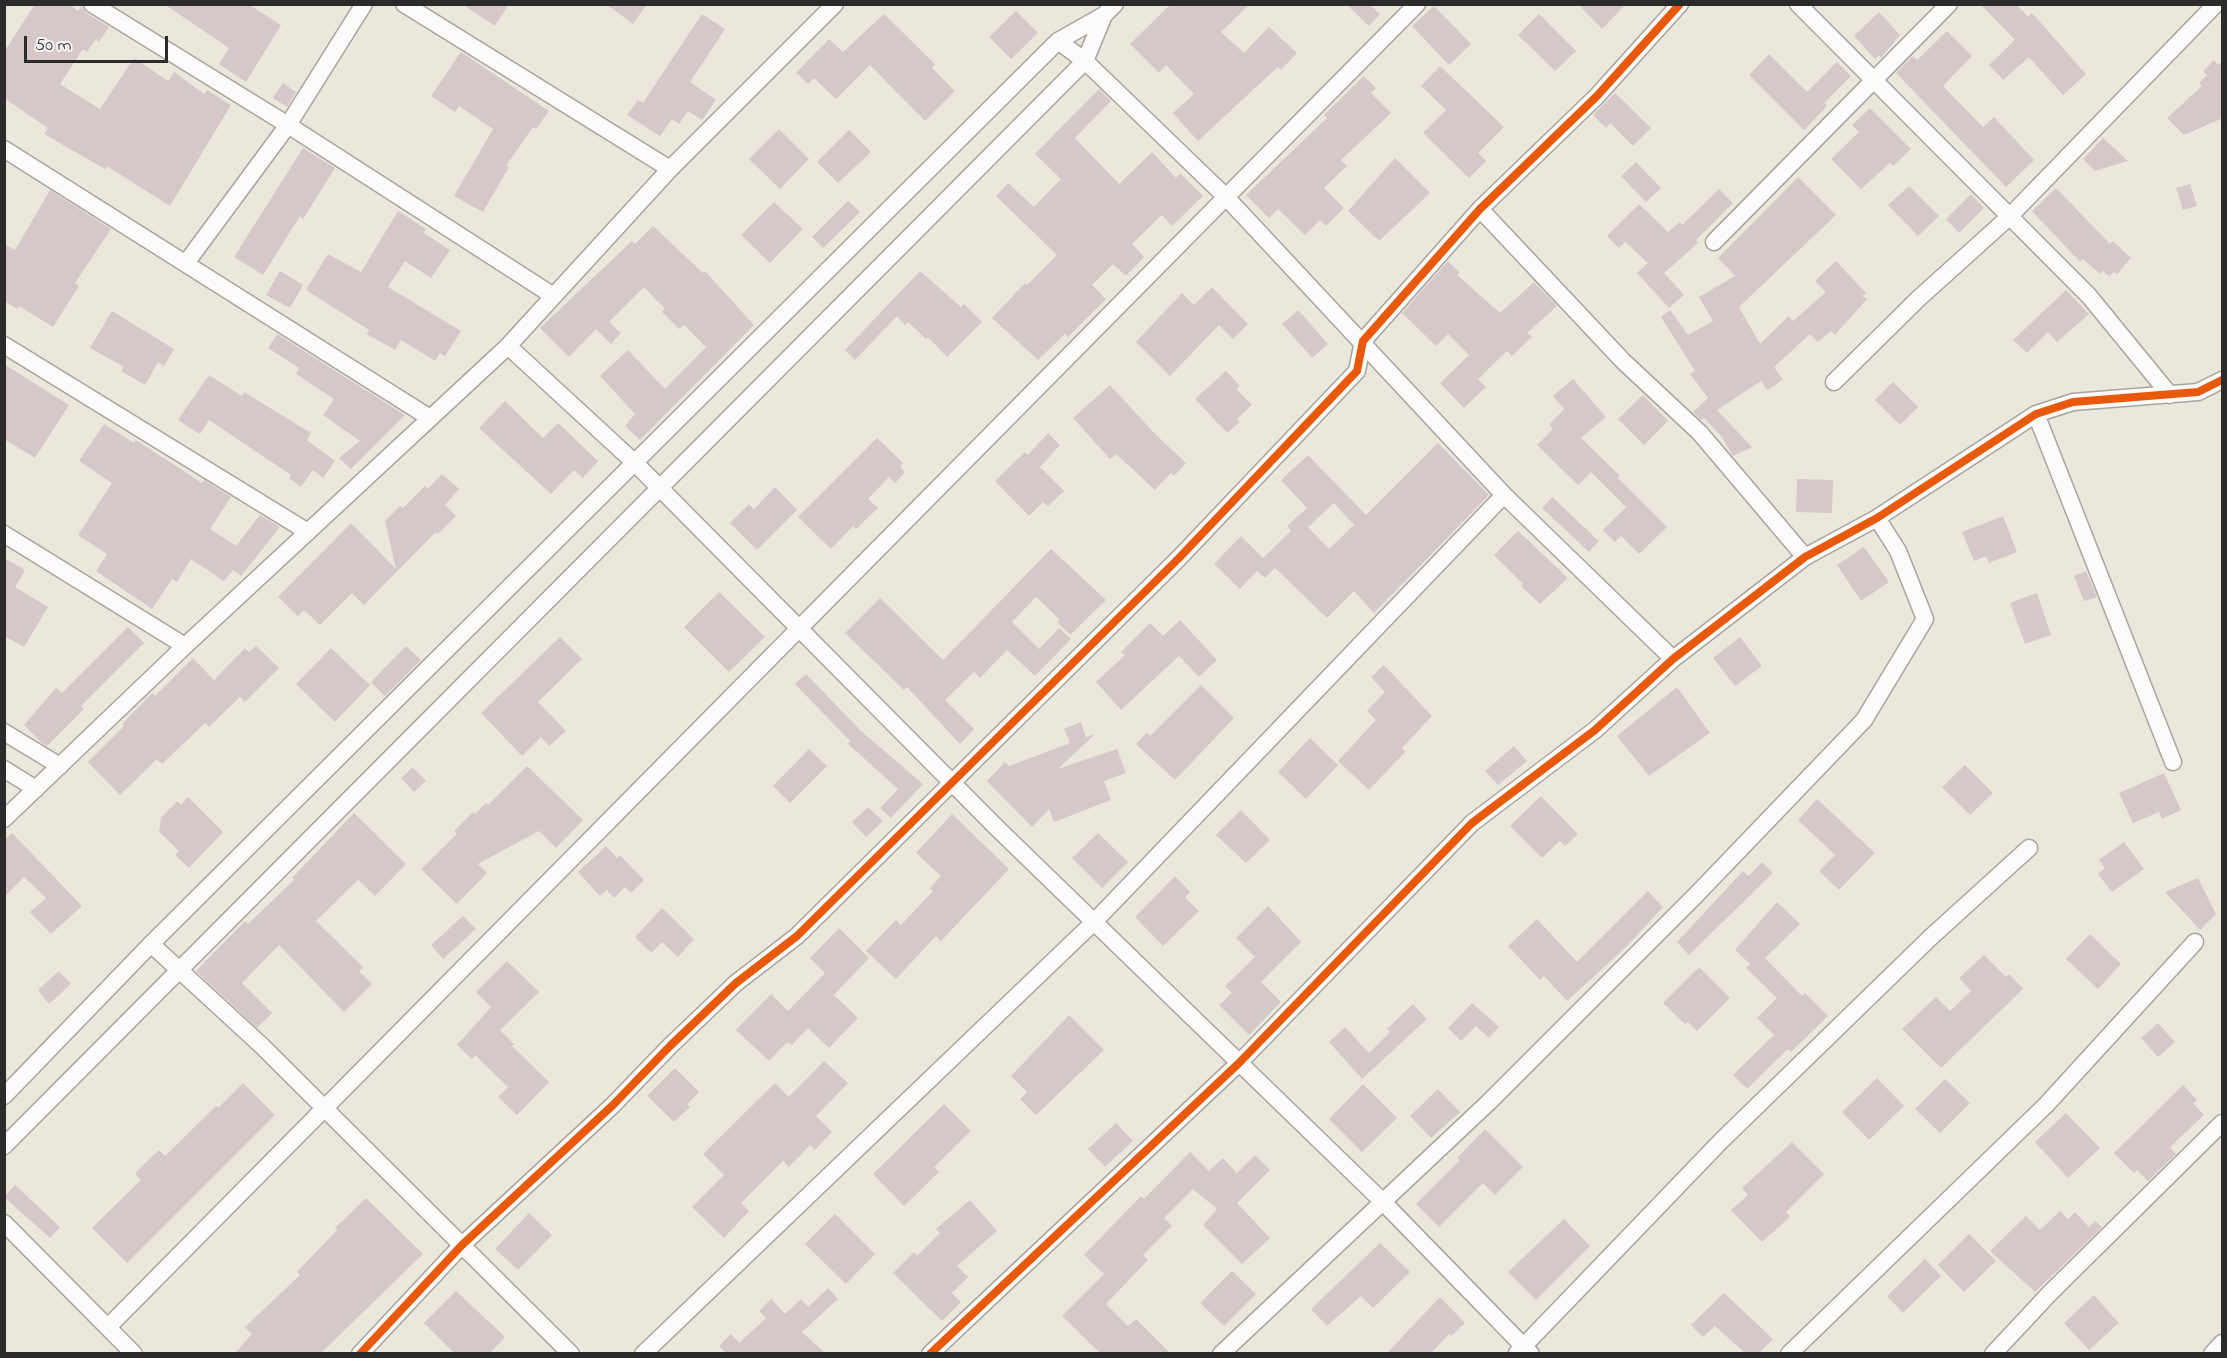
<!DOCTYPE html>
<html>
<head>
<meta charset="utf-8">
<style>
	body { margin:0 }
	#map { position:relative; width:2227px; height:1358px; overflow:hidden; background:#ece7dd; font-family:"Indie Flower",sans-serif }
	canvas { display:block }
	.frame { position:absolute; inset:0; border:6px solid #2b2b2b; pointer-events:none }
	.scale { position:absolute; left:24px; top:36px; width:144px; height:27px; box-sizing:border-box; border:3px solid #2b2b2b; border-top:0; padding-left:8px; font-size:18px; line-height:21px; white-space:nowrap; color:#2b2b2b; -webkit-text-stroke:4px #f6f6f2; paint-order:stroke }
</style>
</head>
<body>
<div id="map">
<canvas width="2227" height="1358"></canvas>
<div class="frame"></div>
<div class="scale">50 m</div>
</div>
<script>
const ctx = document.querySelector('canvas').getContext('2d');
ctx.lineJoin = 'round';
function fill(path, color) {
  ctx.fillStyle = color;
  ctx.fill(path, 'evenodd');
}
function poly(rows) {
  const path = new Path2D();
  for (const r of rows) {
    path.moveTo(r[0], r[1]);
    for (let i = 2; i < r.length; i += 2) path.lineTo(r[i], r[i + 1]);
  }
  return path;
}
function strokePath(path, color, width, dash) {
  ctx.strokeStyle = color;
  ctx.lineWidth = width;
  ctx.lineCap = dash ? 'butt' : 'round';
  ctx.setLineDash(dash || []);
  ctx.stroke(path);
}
fill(poly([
	[35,4,69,4,78,11,81,6,86,13,109,27,99,42,96,39,87,52,83,49,60,84,100,109,134,58,168,81,174,72,204,94,207,90,231,105,170,206,107,166,105,169,44,134,48,128,4,98,4,52],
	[164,4,248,4,281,25,246,82,219,64,229,48],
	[462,4,509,4,495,26],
	[606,4,647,4,633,24],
	[1171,4,1250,4,1221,32,1244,53,1269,27,1297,53,1281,70,1278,67,1270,74,1198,141,1173,113,1194,94,1166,65,1159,73,1130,44],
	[1346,4,1369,4,1380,14,1369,26],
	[1578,4,1626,4,1602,29],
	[1980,4,2016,4,2028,17,2032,13,2086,74,2063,95,2029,57,2003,80,1989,65,2015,40],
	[1434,6,1471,44,1449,65,1412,26],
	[1016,11,1038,33,1011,59,989,37],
	[1879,12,1900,35,1881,58,1879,55,1875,59,1854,36],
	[702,14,725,29,690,82,716,100,702,120,688,111,679,124,672,119,660,136,627,115,638,100,643,103],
	[884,14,935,64,932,68,955,91,925,121,870,65,836,99,814,78,808,84,796,73,829,39,843,52],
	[1539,14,1576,51,1555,71,1518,35],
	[1947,31,1972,56,1943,86,1983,127,1994,117,2034,160,2006,187,1896,73,1913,56,1917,60],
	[461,52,549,111,536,129,533,127,506,166,509,167,483,212,454,196,493,129,459,106,455,112,431,96],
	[1769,54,1807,92,1837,62,1851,76,1824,103,1827,106,1804,130,1749,75],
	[2214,60,2218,65,2223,60,2223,118,2184,135,2167,118,2202,86,2199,83,2207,75,2203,71],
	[1440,66,1504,127,1478,153,1486,161,1469,178,1423,133,1446,110,1421,86],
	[1364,76,1376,88,1371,93,1391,113,1341,160,1347,166,1324,188,1344,208,1326,226,1320,220,1305,235,1278,209,1269,218,1246,195,1327,118,1324,115],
	[283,83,296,92,287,107,273,98],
	[1099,89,1111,101,1075,138,1119,184,1152,152,1176,178,1180,173,1203,196,1172,226,1162,215,1132,244,1144,257,1126,276,1113,264,1092,285,1106,299,1068,337,1065,334,1038,360,992,318,1025,283,1027,285,1057,255,996,196,1008,183,1034,207,1061,179,1035,154],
	[1615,93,1651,128,1633,146,1610,123,1606,128,1593,115],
	[1870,108,1911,149,1893,166,1890,163,1861,189,1831,159,1859,132,1852,125],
	[779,129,809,159,780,189,749,159],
	[849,130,871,152,838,183,817,162],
	[2103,138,2128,161,2095,171,2083,159],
	[303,148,335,168,303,219,300,216,263,275,234,257],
	[1395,158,1430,193,1379,241,1348,211],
	[1636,162,1661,188,1646,202,1621,176],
	[1798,177,1836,215,1739,307,1760,344,1789,316,1793,321,1826,292,1815,281,1836,261,1866,293,1863,296,1867,299,1835,335,1831,331,1818,342,1810,334,1774,367,1783,380,1767,390,1761,381,1717,410,1752,447,1733,456,1722,437,1704,418,1701,420,1693,412,1708,398,1690,374,1695,371,1661,317,1670,310,1688,335,1713,321,1699,297,1735,276,1718,258],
	[2190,184,2197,206,2183,210,2176,188],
	[1909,186,1939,216,1918,236,1888,205],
	[2056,188,2110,244,2113,241,2131,258,2117,274,2114,272,2109,276,2103,271,2100,274,2083,259,2080,262,2032,211],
	[1719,189,1733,203,1696,240,1698,243,1664,273,1684,295,1669,308,1637,273,1648,263,1625,242,1619,248,1607,236,1639,204,1668,232,1680,222,1682,225],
	[50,190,111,229,75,283,79,286,53,327,19,306,17,309,4,301,4,244,15,250],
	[1971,194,1984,208,1959,233,1946,219],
	[848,201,860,212,823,248,812,237],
	[774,202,803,229,770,263,741,235],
	[398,211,426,229,424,233,450,250,431,278,405,261,388,287,461,331,445,356,440,353,435,361,401,340,395,350,367,334,369,330,306,290,328,254,361,272],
	[653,226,703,273,705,271,754,325,640,440,625,426,635,414,600,376,628,350,665,389,706,347,684,325,679,329,662,312,665,309,644,287,609,322,621,333,611,344,596,329,569,357,540,328,632,241,635,244],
	[1448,261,1460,273,1457,275,1500,313,1534,282,1557,306,1527,333,1532,337,1512,356,1507,351,1478,379,1486,387,1464,408,1440,383,1469,355,1448,334,1436,346,1402,313],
	[280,271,303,285,290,308,266,295],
	[920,271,961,307,964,304,982,322,947,357,928,337,926,339,908,322,905,325,897,316,855,360,845,350],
	[1212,287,1248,324,1233,339,1219,325,1170,376,1136,342,1182,293,1194,305],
	[2066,290,2089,314,2057,342,2048,332,2027,353,2013,340],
	[1298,310,1328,344,1312,358,1282,324],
	[112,311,174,349,164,366,158,362,145,385,121,371,124,367,90,348],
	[277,334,405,415,351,469,339,458,360,441,323,415,334,399,296,374,299,368,268,348],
	[4,364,69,405,35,458,4,439],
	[1226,371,1240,386,1236,389,1252,405,1237,419,1240,422,1227,433,1195,399],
	[209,375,242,396,244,392,311,433,307,440,335,461,323,478,313,470,301,487,289,478,291,475,209,420,200,434,178,420],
	[1573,379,1606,417,1581,438,1620,476,1618,478,1667,527,1639,554,1621,536,1615,542,1603,530,1626,507,1591,472,1578,485,1537,445,1553,429,1549,425,1564,409,1553,396],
	[1893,382,1918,407,1900,425,1875,400],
	[1110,385,1155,434,1186,463,1174,476,1171,473,1155,490,1116,454,1110,459,1073,418],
	[1643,395,1668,421,1644,445,1618,419],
	[505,401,543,438,558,423,598,461,583,478,574,470,551,494,479,428],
	[104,424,134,443,136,440,202,483,204,480,231,497,210,529,236,546,260,515,280,527,241,576,233,570,224,581,191,559,177,582,172,579,152,609,96,571,107,554,78,535,112,483,79,461],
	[1048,433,1060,445,1040,467,1064,491,1048,506,1043,502,1029,516,995,481,1025,452,1028,455],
	[877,438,903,463,900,466,905,472,895,483,889,477,868,499,878,508,856,529,853,526,831,549,798,517],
	[1438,443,1489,495,1374,613,1354,591,1327,618,1275,568,1265,578,1257,571,1240,589,1214,564,1241,536,1263,558,1291,531,1287,526,1307,508,1281,480,1308,455,1366,515],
	[1334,503,1354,525,1329,549,1308,527],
	[442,474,459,489,445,505,456,516,438,534,436,532,364,605,352,593,320,625,304,610,298,616,278,597,351,523,396,569,385,521,400,506,403,508,425,486,428,489],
	[1797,479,1833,480,1832,513,1796,512],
	[775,487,797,510,757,550,730,523,749,504,754,509],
	[1552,497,1599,541,1589,552,1542,508],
	[2003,516,2017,552,1989,563,1986,556,1974,561,1962,532],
	[1518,531,1568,578,1540,604,1521,586,1523,584,1494,555],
	[1864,547,1889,582,1861,601,1837,565],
	[1051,549,1106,600,1070,635,1057,622,1060,620,1036,597,1012,622,1039,649,1059,628,1071,639,1035,676,1007,650,980,678,974,672,945,700,974,729,960,744,907,687,904,690,845,633,880,598,943,660],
	[4,558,25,570,15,587,48,607,24,647,4,636],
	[2086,571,2097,597,2084,601,2074,576],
	[719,592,765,637,729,672,684,627],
	[2037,593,2051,635,2025,644,2010,603],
	[1180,620,1217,660,1199,677,1179,656,1121,710,1096,682,1125,655,1121,652,1150,623,1163,636],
	[128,627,144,643,81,706,84,709,47,746,42,743,24,725,56,688,62,693],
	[560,637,582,659,538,702,566,731,549,746,541,737,522,756,481,713],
	[1740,637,1762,666,1735,686,1713,658],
	[256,646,279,668,245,702,240,697,209,727,205,723,162,764,157,759,120,795,88,762,124,726,122,724,152,693,155,696,193,658,214,680,245,648,249,652],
	[406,646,421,660,385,696,371,682],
	[331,648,370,685,335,722,296,684],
	[1384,665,1432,716,1402,748,1405,752,1369,790,1338,761,1376,720,1367,711,1385,692,1371,677],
	[806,674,860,730,923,784,891,818,880,808,898,789,848,744,850,741,795,684],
	[1201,685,1234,718,1175,780,1136,744,1147,732,1150,736],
	[1677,687,1710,733,1649,776,1617,736],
	[1081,722,1086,737,1095,734,1058,769,1117,749,1126,773,1104,781,1111,800,1054,822,1049,809,1032,827,987,781,1005,762,1009,766,1070,743,1064,729],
	[1310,738,1338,765,1306,799,1278,772],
	[1514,746,1527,761,1498,785,1485,771],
	[809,749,827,766,790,803,773,786],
	[1965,765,1993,793,1970,815,1942,787],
	[527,766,583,820,556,848,539,831,478,864,487,873,457,904,421,869,457,834,454,831,473,812,475,814,486,803,488,805],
	[413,767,426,781,414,792,401,778],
	[2164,773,2181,810,2162,819,2159,812,2133,823,2119,793],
	[1541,796,1578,834,1565,846,1560,841,1542,858,1510,826],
	[188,797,223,832,189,868,175,855,179,851,159,832,161,818,177,801,181,805],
	[1817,799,1875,853,1839,890,1819,871,1835,855,1798,820],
	[868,807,883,821,866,837,852,822],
	[1241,810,1270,840,1246,863,1216,835],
	[354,813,406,864,375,896,358,880,316,921,363,967,359,971,372,984,344,1012,279,945,242,983,272,1013,257,1028,196,971,245,921,248,924,294,880,292,878],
	[952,814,1009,869,941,941,936,936,896,979,866,951,896,920,901,925,933,891,930,888,941,876,916,853],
	[12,833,82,906,51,934,30,912,46,898,24,877,4,897,4,840],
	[1098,833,1128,862,1102,888,1072,858],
	[2124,842,2144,869,2112,892,2098,874,2105,868,2099,860],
	[606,846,617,858,620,855,644,880,631,893,625,887,614,898,607,890,600,896,578,872],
	[1762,862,1773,873,1689,955,1677,942,1743,871,1749,876],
	[1175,876,1190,892,1185,898,1199,911,1163,946,1135,917],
	[2198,878,2216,914,2200,930,2165,892],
	[1648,891,1663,907,1627,946,1567,1001,1544,976,1540,980,1508,946,1537,919,1577,962],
	[1777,902,1800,924,1765,958,1802,996,1805,993,1828,1016,1791,1052,1788,1049,1747,1089,1733,1075,1774,1035,1757,1018,1777,998,1746,968,1750,964,1735,950],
	[1268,906,1301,942,1261,982,1281,1002,1249,1035,1219,1005,1232,993,1225,986,1255,957,1236,938],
	[662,908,694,939,678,957,662,942,651,953,635,937],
	[463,916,476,929,443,959,431,945],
	[839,928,869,958,834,995,858,1018,829,1048,808,1028,792,1045,787,1042,769,1061,736,1030,771,994,788,1011,825,973,810,958],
	[2090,934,2121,964,2098,989,2066,959],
	[1984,955,2006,977,2009,974,2023,989,1941,1068,1902,1029,1936,997,1950,1011,1971,991,1959,978],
	[507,961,539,992,500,1030,514,1044,512,1046,549,1082,517,1115,498,1097,508,1087,475,1055,472,1059,457,1045,491,1007,476,992],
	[1699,967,1730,998,1697,1031,1688,1022,1685,1024,1663,1003],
	[59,971,71,984,49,1004,38,990],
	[1472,1003,1499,1027,1489,1038,1476,1026,1461,1041,1448,1028],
	[1413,1004,1427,1019,1362,1079,1329,1042,1345,1027,1369,1053,1390,1032,1387,1029],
	[1069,1015,1104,1050,1036,1115,1020,1099,1027,1092,1011,1076],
	[2158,1023,2175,1042,2158,1057,2141,1038],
	[824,1061,848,1083,816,1116,832,1132,815,1150,810,1145,789,1167,783,1161,741,1203,749,1211,724,1238,692,1207,724,1175,703,1154,775,1083,789,1097],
	[675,1068,699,1092,687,1104,690,1107,674,1122,647,1096],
	[1877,1078,1904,1106,1869,1140,1842,1112],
	[1945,1079,1970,1103,1940,1133,1915,1109],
	[243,1083,275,1115,127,1263,92,1228,141,1180,135,1173,159,1150,165,1156,216,1106,218,1108],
	[1363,1084,1397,1118,1362,1152,1329,1119],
	[2183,1085,2197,1100,2193,1103,2204,1115,2170,1147,2176,1154,2148,1181,2137,1170,2134,1173,2114,1153],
	[1438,1089,1460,1112,1431,1138,1410,1116],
	[944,1104,971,1131,934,1167,939,1172,904,1206,873,1174],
	[2066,1113,2100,1148,2068,1178,2035,1142],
	[1116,1123,1133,1141,1105,1167,1088,1149],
	[1485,1129,1523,1167,1495,1195,1483,1183,1439,1227,1416,1204,1460,1160,1457,1158],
	[1792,1142,1824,1174,1786,1212,1790,1217,1762,1242,1731,1210,1748,1195,1742,1188],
	[1190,1152,1209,1171,1223,1158,1237,1173,1255,1155,1270,1170,1237,1203,1270,1238,1242,1264,1203,1225,1217,1209,1193,1189,1164,1218,1172,1226,1143,1255,1148,1260,1106,1304,1128,1326,1136,1319,1170,1353,1100,1353,1062,1316,1104,1274,1084,1255,1141,1196,1144,1199],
	[15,1185,60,1227,50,1238,4,1197],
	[366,1198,423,1254,321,1353,235,1353,252,1334,245,1327,300,1275,297,1272,337,1230,335,1228],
	[970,1200,997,1231,957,1266,968,1277,952,1293,961,1302,942,1321,893,1273,914,1252,917,1256,940,1233,936,1229],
	[2060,1211,2068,1219,2075,1212,2089,1227,2095,1221,2102,1227,2035,1292,1990,1251,2026,1216,2040,1230],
	[529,1213,552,1235,518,1270,495,1249],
	[835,1214,875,1254,846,1284,805,1244],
	[1564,1219,1590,1246,1536,1300,1508,1272],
	[1969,1234,1996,1261,1964,1292,1938,1265],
	[1380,1243,1410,1272,1373,1308,1361,1296,1327,1326,1311,1309],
	[1925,1259,1941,1276,1903,1313,1887,1296],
	[1232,1271,1256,1294,1224,1326,1200,1303],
	[828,1288,838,1299,802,1332,825,1353,726,1353,719,1346,731,1334,739,1343,766,1318,759,1311,771,1299,785,1314,801,1299,808,1307],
	[456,1291,505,1337,490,1353,454,1353,424,1323],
	[1724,1293,1773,1339,1759,1353,1745,1353,1715,1326,1703,1337,1691,1325],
	[2094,1295,2119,1323,2089,1350,2064,1323],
	[1440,1297,1465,1323,1451,1336,1449,1334,1431,1353,1387,1353]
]), '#d5c8c9');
const minor = poly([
	[92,4,288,125,552,295],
	[404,4,670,169],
	[1798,4,2089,296,2170,395],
	[1058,41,1085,61,1226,197,1504,495,1673,659],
	[4,149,430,418],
	[1480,209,1623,361,1700,433,1805,557],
	[1714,242,1949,4],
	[186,263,288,125,364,4],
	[4,345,308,532],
	[508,346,635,463,997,828,1382,1201,1531,1354],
	[1834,382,1918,299,2008,218,2216,4],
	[2036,414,2173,762],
	[4,534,185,646],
	[4,732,60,766],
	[4,769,36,789],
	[4,819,185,646,508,346,670,169,835,4],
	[151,944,262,1046,571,1354],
	[4,1096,151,944,1058,41,1104,15,1115,4],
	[4,1146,1085,61,1104,15],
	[4,1223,134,1354],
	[108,1327,1417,4],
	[1517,1353,1722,1140,1931,937,2029,848],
	[360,1354,462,1245,613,1105,670,1046,736,983,797,936,1179,558,1357,371,1363,341,1480,209,1597,96,1680,4],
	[643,1354,1094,922,1504,495],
	[930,1354,1238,1064,1472,823,1595,730,1673,659,1805,557,1877,518,2036,414,2073,402,2198,392,2222,380],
	[1221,1354,1489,1102,1696,895,1864,720,1925,619,1898,551,1877,518],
	[1789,1354,2046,1105,2195,942],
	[1993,1354,2050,1293,2222,1123],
	[2212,1354,2222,1343]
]);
strokePath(minor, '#a7a49e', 19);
strokePath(minor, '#fcfbfa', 16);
strokePath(poly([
	[360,1354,462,1245,613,1105,670,1046,736,983,797,936,1179,558,1357,371,1363,341,1480,209,1597,96,1680,4],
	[930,1354,1238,1064,1472,823,1595,730,1673,659,1805,557,1877,518,2036,414,2073,402,2198,392,2222,380]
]), '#e8590c', 8);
</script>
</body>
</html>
